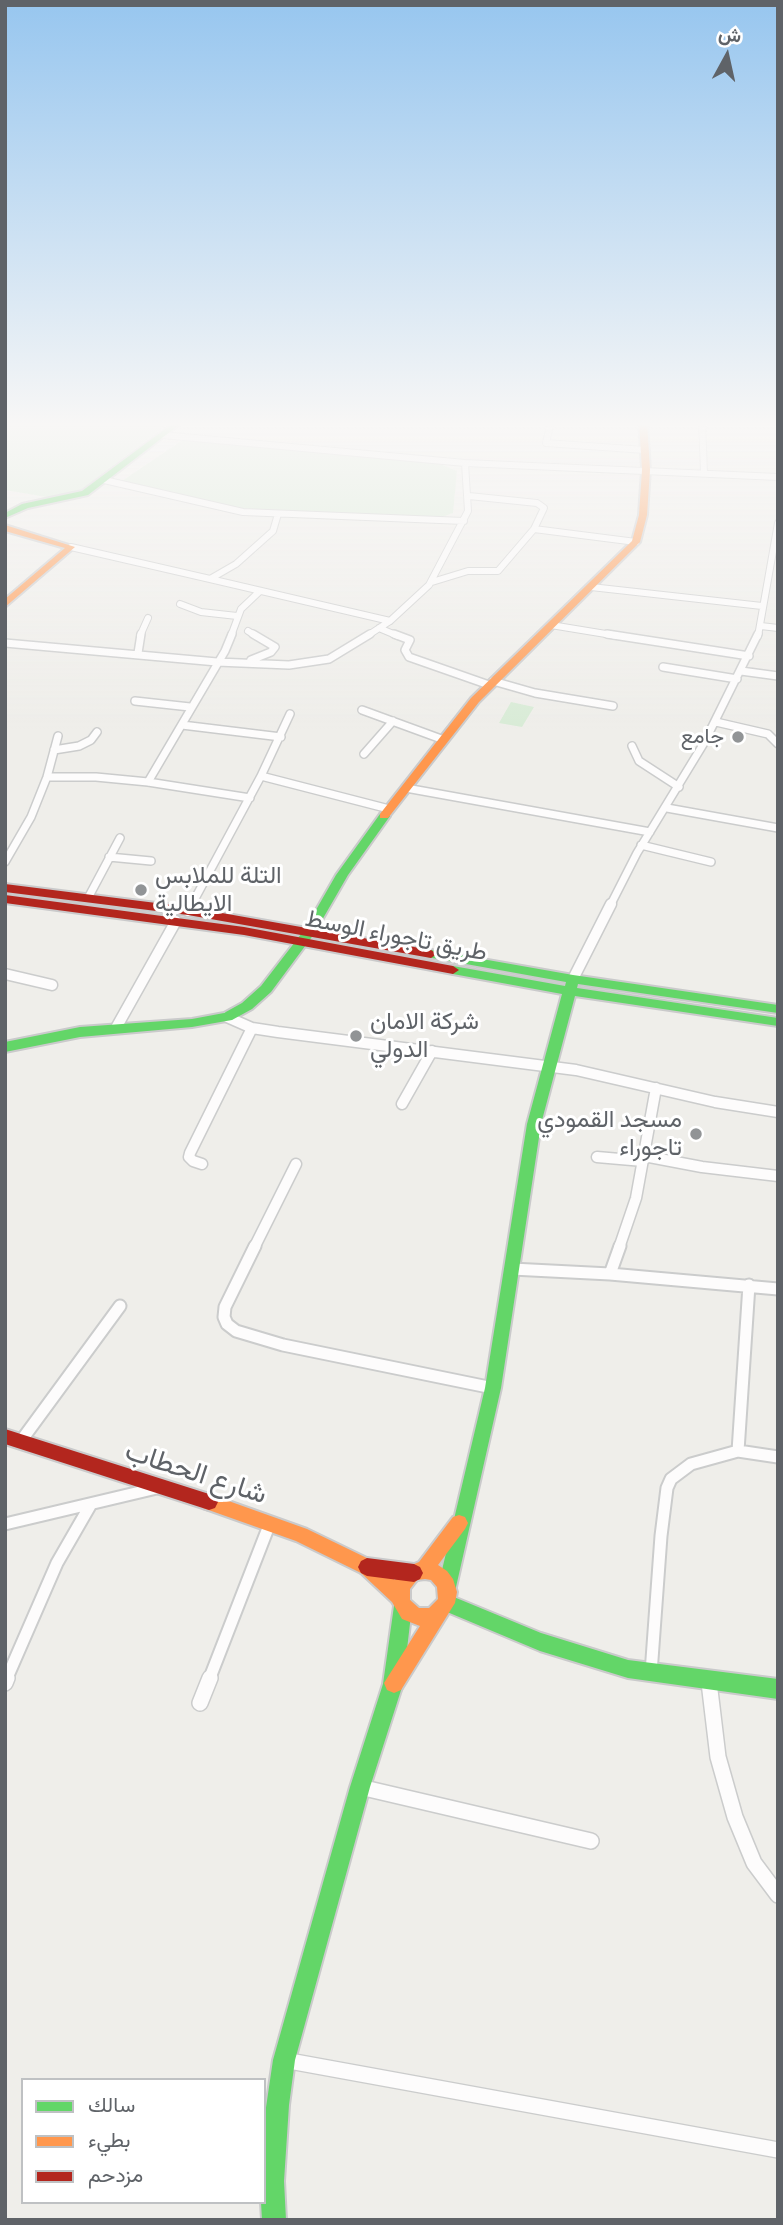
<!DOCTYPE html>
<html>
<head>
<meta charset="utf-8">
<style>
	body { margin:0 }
	#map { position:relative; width:783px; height:2225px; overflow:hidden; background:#efeeea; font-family:Cabin,Vazirmatn,sans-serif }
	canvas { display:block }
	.frame { position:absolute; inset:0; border:7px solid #5f6368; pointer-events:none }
	.legend { position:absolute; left:21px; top:2078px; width:245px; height:126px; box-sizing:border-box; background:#fff; border:2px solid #bfc1c3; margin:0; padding:9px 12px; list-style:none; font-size:21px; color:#5f6368 }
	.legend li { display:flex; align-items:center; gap:14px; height:35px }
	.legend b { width:35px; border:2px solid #bfc1c3 }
	.north { position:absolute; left:692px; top:21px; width:70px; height:70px; -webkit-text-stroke:5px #fff; paint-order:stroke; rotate:8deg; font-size:19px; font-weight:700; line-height:28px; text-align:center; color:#5f6368 }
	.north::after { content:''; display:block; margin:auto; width:24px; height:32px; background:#5f6368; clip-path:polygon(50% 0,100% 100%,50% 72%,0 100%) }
</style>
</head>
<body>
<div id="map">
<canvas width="783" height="2225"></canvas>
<div class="frame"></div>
<ul class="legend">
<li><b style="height:9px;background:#63d668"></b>سالك</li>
<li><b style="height:9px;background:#ff974d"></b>بطيء</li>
<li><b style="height:9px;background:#b3261e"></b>مزدحم</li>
</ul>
<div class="north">ش</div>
</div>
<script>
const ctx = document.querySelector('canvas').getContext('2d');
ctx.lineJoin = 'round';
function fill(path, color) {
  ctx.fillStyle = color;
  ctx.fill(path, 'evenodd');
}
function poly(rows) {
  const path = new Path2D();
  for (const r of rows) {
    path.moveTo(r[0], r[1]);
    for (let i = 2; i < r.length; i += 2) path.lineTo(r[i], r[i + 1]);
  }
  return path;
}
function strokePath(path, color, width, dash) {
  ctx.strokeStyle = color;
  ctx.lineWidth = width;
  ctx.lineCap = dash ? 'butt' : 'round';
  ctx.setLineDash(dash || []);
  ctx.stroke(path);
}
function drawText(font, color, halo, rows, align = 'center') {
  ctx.font = font + ' Cabin,Vazirmatn,sans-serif';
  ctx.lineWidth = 6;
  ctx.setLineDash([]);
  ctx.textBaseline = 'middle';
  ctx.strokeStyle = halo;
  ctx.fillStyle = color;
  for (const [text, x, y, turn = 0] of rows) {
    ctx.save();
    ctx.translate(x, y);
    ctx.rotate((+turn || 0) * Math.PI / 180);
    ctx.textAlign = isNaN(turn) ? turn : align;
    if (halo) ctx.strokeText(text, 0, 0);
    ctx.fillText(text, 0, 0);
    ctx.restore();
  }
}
fill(poly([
	[5,421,172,421,82,489,52,498,5,490],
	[184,439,438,463,457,471,453,513,442,517,295,512,240,508,122,481],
	[511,702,534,707,522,727,499,723]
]), '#d8ebd6');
const streetFar4 = poly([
	[551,421,546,443,645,450],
	[702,421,704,473],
	[162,435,465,463,778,477],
	[104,480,243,512,464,521],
	[278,514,273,531,236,564,210,579,390,621],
	[534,529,636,542],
	[71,547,210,579],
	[432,582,468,571,498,571,534,529,544,508,537,503,469,496],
	[591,587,762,606],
	[180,604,201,612,237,616],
	[551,625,618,636],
	[761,626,778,628],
	[379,628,398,636],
	[248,631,256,636],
	[140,636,148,618],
	[231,636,241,609,260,591],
	[367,636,390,621,429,585,468,511,465,463],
	[758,636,778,523]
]);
const streetFar3 = poly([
	[394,634,410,640,405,650,409,657,489,685],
	[607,634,749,656],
	[5,643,217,662,289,665,329,659,370,634],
	[138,653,141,634],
	[251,660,271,652,275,647,253,634],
	[663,667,737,679],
	[741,671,778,676],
	[493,681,535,693,613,706],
	[135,701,190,707],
	[362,710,444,740],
	[716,722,768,734,778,744],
	[182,725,281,737],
	[632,746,639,761,679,787],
	[54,750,79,746,91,740,97,732],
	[364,754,393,721],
	[261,776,290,714],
	[47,777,96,777,148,782,250,798],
	[148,782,225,651,232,634],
	[406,788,650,832],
	[667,808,778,828],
	[641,845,711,862],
	[109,857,151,861],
	[5,862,31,817,47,777,58,736],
	[88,898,120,838],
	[191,906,261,776,389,809],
	[610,906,637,853,704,743,758,634]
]);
const streetFar2 = poly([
	[188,911,192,904],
	[5,974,52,985],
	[573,979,611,904],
	[227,1017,252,1028,278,1032,576,1070,715,1102,778,1112],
	[116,1028,176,921],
	[402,1104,432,1051],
	[644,1156,702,1167,778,1176],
	[597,1157,643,1161],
	[202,1164,193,1161,189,1157,190,1153,252,1028],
	[254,1248,296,1164],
	[619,1248,636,1198,656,1088]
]);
const streetFar1 = poly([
	[255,1246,225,1307,224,1317,227,1324,236,1331,283,1345,493,1388],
	[512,1269,610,1274,778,1289],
	[610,1274,620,1246],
	[21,1441,120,1306],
	[738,1451,749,1285],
	[5,1524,161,1487],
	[651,1673,661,1536,667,1488,671,1479,691,1464,738,1451,778,1457],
	[6,1680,57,1563,91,1504],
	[209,1680,270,1523]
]);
const street = poly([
	[709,1682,718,1757,735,1817,754,1863,778,1895],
	[5,1683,7,1678],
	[200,1703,210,1678],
	[360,1787,591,1841],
	[284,2060,778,2150]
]);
const fast = poly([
	[176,421,184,421,88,495,28,508,5,518,5,513,22,504,82,491,176,421],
	[384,813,390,816,348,875,314,934,271,992,252,1009,232,1020,192,1027,80,1037,5,1052,5,1042,80,1027,192,1019,224,1013,242,1003,261,986,305,929,336,875,380,814,384,813],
	[431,950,573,975,778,1005,778,1013,578,984,577,988,778,1018,778,1026,575,996,541,1124,501,1388,456,1587,454,1593,449,1595,541,1633,628,1660,778,1679,778,1699,628,1678,540,1651,440,1609,438,1603,440,1597,445,1595,440,1593,438,1587,485,1388,527,1124,562,994,453,974,447,970,453,966,565,986,566,982,427,957,425,954,427,951,431,950],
	[403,1597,410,1600,412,1606,403,1684,370,1787,295,2060,289,2105,284,2181,286,2220,262,2220,261,2202,264,2202,264,2121,273,2060,350,1787,383,1684,394,1606,396,1600,403,1597]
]);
const slow = poly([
	[639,421,647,421,650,470,647,515,640,542,479,702,388,818,380,818,380,814,471,698,632,541,639,515,642,470,639,421],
	[5,525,75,547,5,607,5,599,65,548,5,531,5,525],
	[209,1494,307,1529,373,1561,395,1580,402,1569,419,1562,453,1517,459,1515,465,1517,468,1523,465,1529,438,1565,447,1571,453,1579,457,1592,455,1603,401,1690,394,1693,387,1690,384,1683,420,1626,402,1619,392,1602,361,1573,296,1541,203,1508,200,1502,203,1496,209,1494],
	[425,1579,431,1580,437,1587,438,1599,429,1608,419,1608,410,1600,410,1589,417,1580,425,1579]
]);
const jam = poly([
	[5,884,188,907,431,950,437,954,431,958,188,915,5,892,5,884],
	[5,895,244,927,453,966,459,970,453,974,244,935,5,903,5,895],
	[5,1429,209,1494,215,1496,218,1502,215,1508,209,1510,5,1444,5,1429],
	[367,1558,414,1564,420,1567,423,1573,420,1579,414,1582,367,1576,361,1573,358,1567,361,1561,367,1558]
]);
strokePath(streetFar4, '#cbcccc', 8);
strokePath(streetFar3, '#cbcccc', 10);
strokePath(streetFar2, '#cbcccc', 13);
strokePath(streetFar1, '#cbcccc', 15);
strokePath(street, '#cbcccc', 18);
strokePath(fast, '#cacacb', 4);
strokePath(slow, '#cacacb', 4);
strokePath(jam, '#cacacb', 4);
strokePath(streetFar4, '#fdfcfc', 6);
strokePath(streetFar3, '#fdfcfc', 7);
strokePath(streetFar2, '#fdfcfc', 10);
strokePath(streetFar1, '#fdfcfc', 11);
strokePath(street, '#fdfcfc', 15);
fill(fast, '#63d668');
fill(slow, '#ff974d');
fill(jam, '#b3261e');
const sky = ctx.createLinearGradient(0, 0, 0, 732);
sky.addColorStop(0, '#97c6ef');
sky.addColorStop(0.58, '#f8f7f6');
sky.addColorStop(1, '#f8f7f600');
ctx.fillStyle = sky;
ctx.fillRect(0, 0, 783, 732);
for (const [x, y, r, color] of [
	[738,737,7,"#919496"],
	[141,890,7,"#919496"],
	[356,1036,7,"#919496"],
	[696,1134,7,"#919496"]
]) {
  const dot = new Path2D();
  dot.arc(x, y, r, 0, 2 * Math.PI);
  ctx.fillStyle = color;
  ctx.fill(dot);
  strokePath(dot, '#fff', 2.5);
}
drawText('21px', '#5f6368', '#fff', [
	["جامع",724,737]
], 'right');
drawText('24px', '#5f6368', '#fff', [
	["التلة للملابس",155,876],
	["الايطالية",155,904],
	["شركة الامان",370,1022],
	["الدولي",370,1050],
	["مسجد القمودي",682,1120,"right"],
	["تاجوراء",682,1148,"right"]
], 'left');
drawText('24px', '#5f6368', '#fff', [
	["طريق تاجوراء الوسط",396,936,11]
]);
drawText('28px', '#5f6368', '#fff', [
	["شارع الحطاب",196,1473,18]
]);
</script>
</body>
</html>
